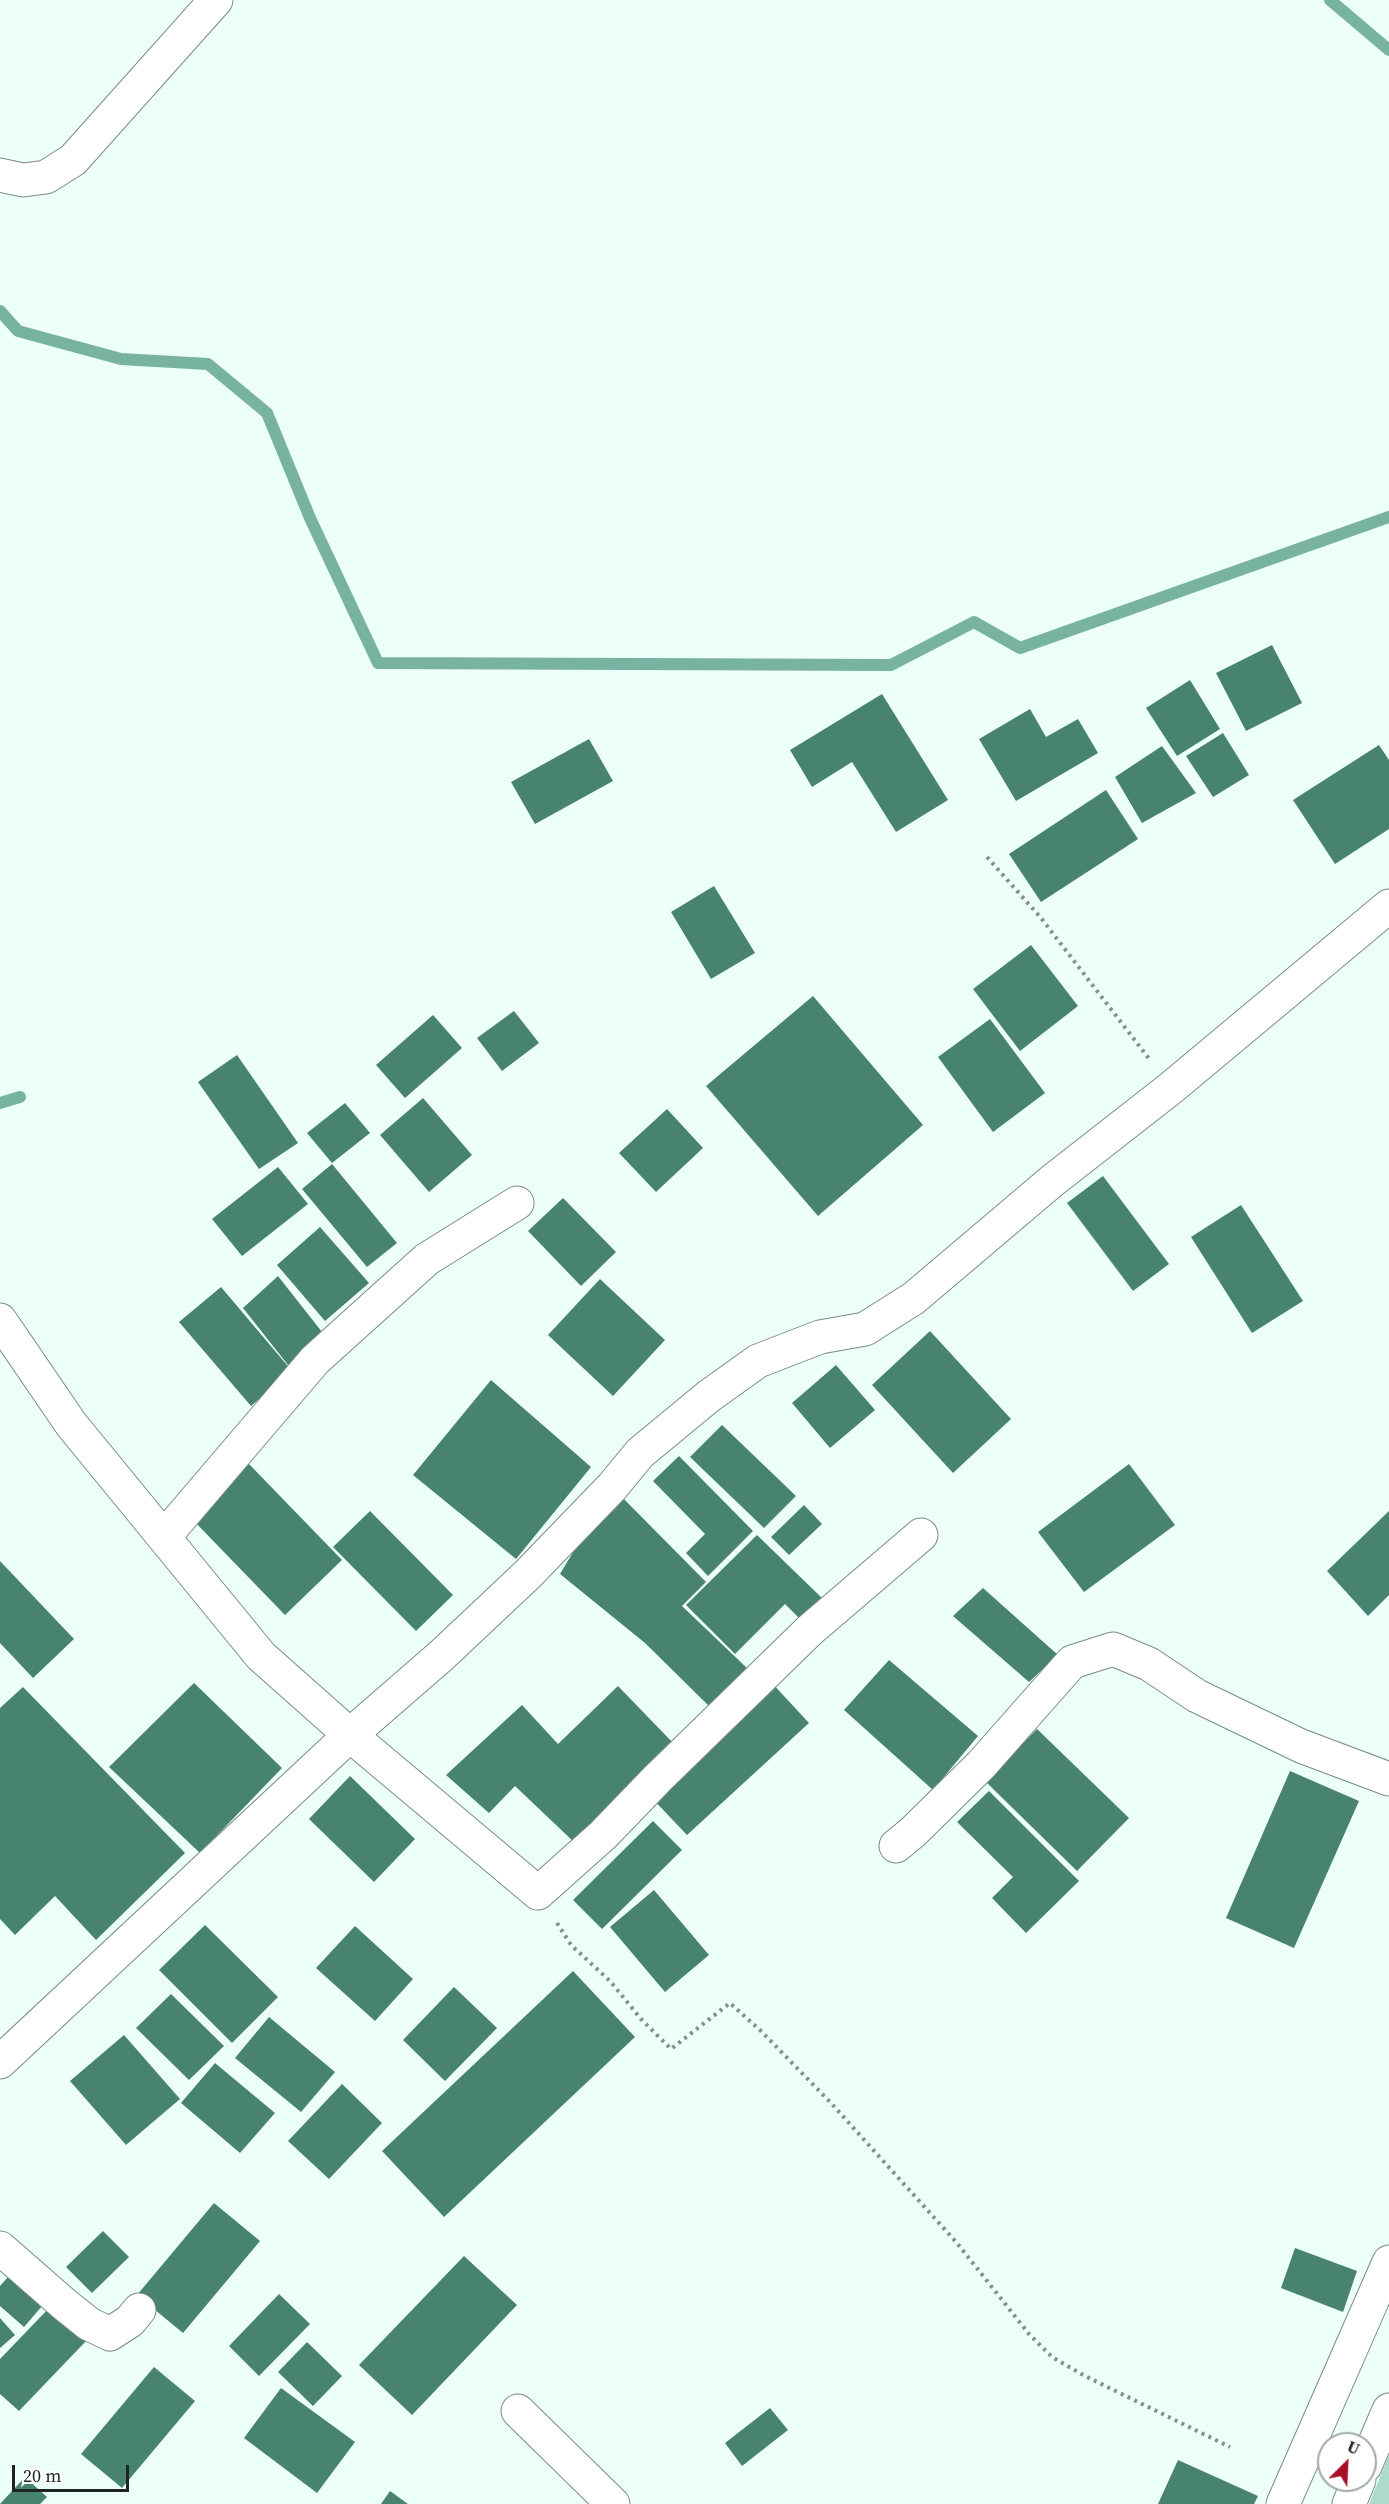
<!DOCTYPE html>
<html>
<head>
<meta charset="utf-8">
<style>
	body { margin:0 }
	#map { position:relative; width:1389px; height:2504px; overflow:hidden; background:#ecfff8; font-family:"Source Serif 4",serif }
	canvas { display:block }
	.north { position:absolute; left:1317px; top:2432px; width:60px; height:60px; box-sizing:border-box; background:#fff; border:2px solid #a5a7a7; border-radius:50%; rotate:24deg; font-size:16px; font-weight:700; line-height:24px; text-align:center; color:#1e2422 }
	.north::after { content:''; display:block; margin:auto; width:21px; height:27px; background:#a70e27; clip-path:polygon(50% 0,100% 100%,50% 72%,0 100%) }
	.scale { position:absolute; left:12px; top:2465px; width:117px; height:27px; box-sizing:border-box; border:3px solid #1e2422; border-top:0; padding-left:8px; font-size:18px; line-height:21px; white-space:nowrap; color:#1e2422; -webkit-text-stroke:4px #fff; paint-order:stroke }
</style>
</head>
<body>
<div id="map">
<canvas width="1389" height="2504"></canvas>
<div class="north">U</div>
<div class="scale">20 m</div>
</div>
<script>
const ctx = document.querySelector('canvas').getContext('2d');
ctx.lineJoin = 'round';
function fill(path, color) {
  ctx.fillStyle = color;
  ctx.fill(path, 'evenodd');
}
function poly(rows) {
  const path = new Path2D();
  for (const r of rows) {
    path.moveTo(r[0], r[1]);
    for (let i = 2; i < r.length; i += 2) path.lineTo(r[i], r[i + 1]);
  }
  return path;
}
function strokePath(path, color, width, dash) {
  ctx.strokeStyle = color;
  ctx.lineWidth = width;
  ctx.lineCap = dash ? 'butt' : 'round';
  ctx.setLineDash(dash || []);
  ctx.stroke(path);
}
fill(poly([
	[1389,2455,1389,2504,1369,2504]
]), '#addbcb');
strokePath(poly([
	[1330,0,1389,50],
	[0,311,18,331,121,359,208,364,267,413,310,518,378,663,891,665,974,622,1020,648,1389,517],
	[0,1103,20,1097]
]), '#77b3a0', 12);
fill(poly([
	[1272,645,1302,703,1246,731,1216,673],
	[1190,680,1220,729,1177,756,1146,708],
	[882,694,948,800,896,832,852,762,812,787,790,750],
	[1030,709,1046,737,1078,719,1098,753,1016,801,979,739],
	[1223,733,1249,775,1213,797,1186,756],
	[589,739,613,781,535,824,511,782],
	[1379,745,1389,760,1389,829,1335,864,1293,800],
	[1162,746,1196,793,1142,823,1115,777],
	[1106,790,1138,839,1041,902,1009,854],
	[714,886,755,953,711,979,671,912],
	[1031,945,1078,1006,1020,1051,973,989],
	[813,996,923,1125,818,1216,706,1086],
	[514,1011,539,1043,502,1071,477,1038],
	[433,1015,462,1048,405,1098,376,1065],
	[990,1019,1045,1093,993,1132,938,1057],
	[237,1055,298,1143,259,1169,198,1082],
	[423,1098,472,1155,429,1192,380,1135],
	[345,1103,370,1133,332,1163,307,1133],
	[667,1109,703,1148,656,1192,619,1153],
	[332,1164,397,1243,367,1267,302,1189],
	[278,1167,308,1204,242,1256,212,1219],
	[1103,1176,1169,1264,1133,1291,1067,1203],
	[563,1198,616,1252,581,1286,528,1231],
	[1241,1205,1303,1301,1252,1333,1191,1237],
	[320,1227,369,1283,325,1321,277,1265],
	[278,1276,322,1332,288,1365,243,1308],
	[600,1279,665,1340,613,1396,548,1335],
	[221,1287,292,1371,251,1406,179,1322],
	[930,1331,1011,1419,953,1473,872,1385],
	[836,1365,875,1410,830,1448,792,1403],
	[491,1380,591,1467,516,1559,413,1475],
	[722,1425,796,1496,764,1528,690,1457],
	[679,1456,753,1531,708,1576,686,1553,705,1534,653,1481],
	[248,1463,342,1560,285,1615,191,1518],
	[1129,1464,1175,1525,1084,1592,1038,1532],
	[612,1487,706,1582,682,1606,749,1670,710,1707,645,1643,560,1574],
	[804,1505,822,1524,789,1555,771,1537],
	[370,1511,453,1595,416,1631,333,1547],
	[1389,1511,1389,1595,1368,1616,1327,1571],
	[757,1535,824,1600,803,1622,785,1604,735,1654,686,1605],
	[0,1561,74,1639,33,1678,0,1643],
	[983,1588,1058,1655,1029,1682,953,1616],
	[889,1660,978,1736,933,1790,844,1710],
	[771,1682,809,1723,687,1835,649,1795],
	[194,1683,282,1768,200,1853,109,1767],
	[618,1686,675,1745,575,1843,515,1786,489,1813,446,1775,522,1705,558,1744],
	[23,1687,185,1853,96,1940,55,1896,15,1935,0,1919,0,1708],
	[1037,1729,1129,1818,1077,1871,985,1781],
	[1290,1771,1359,1801,1294,1948,1226,1918],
	[350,1776,415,1839,374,1882,309,1819],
	[989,1791,1079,1881,1026,1933,992,1898,1013,1877,957,1822],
	[653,1821,682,1850,602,1929,573,1900],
	[654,1890,709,1955,665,1992,610,1927],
	[205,1925,278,1997,232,2043,159,1970],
	[355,1926,413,1979,375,2021,316,1968],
	[573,1971,635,2037,444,2217,382,2151],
	[454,1987,497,2028,445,2081,403,2040],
	[171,1994,224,2046,189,2080,136,2028],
	[269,2017,335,2072,301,2112,235,2058],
	[124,2035,180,2099,126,2145,70,2081],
	[215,2063,275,2113,240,2153,181,2103],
	[342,2084,382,2123,329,2179,288,2141],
	[214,2203,260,2241,183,2333,137,2295],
	[103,2231,129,2257,92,2293,66,2267],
	[1295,2248,1357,2271,1343,2312,1281,2288],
	[464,2256,517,2305,412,2415,359,2365],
	[15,2269,49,2298,24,2327,0,2306,0,2286],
	[279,2294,310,2324,259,2376,229,2346],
	[51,2306,87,2340,19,2411,0,2394,0,2359],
	[0,2318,15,2335,0,2348],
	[307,2342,342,2376,313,2406,278,2372],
	[154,2367,195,2401,122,2488,81,2454],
	[281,2388,355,2442,317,2493,244,2438],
	[770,2408,788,2430,742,2466,725,2443],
	[1178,2460,1258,2496,1254,2504,1158,2504],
	[25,2477,47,2497,40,2504,0,2504],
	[390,2491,408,2504,381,2504]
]), '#488371');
const minor = poly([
	[0,175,23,180,46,177,73,160,216,0],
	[0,1320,71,1424,261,1656,350,1735,0,2062],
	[921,1535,810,1630,657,1779,603,1835,538,1893,350,1735,442,1655,528,1574,612,1487,640,1453,709,1396,758,1361,820,1337,865,1329,914,1298,1052,1181,1171,1088,1389,906],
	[164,1537,315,1360,427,1259,517,1203],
	[896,1846,913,1832,981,1765,1072,1662,1113,1649,1149,1664,1197,1696,1301,1746,1389,1779],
	[0,2248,64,2304,89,2324,110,2334,130,2321,139,2310],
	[518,2411,613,2504],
	[1365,2466,1389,2410],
	[1283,2504,1389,2262],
	[1349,2504,1359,2480]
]);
strokePath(minor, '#7a8b85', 35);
strokePath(poly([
	[987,857,1041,918,1150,1060],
	[557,1923,571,1945,610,1981,641,2019,671,2049,730,2003,761,2031,831,2103,957,2243,1029,2334,1052,2357,1085,2376,1230,2447]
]), '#84908c', 4, [3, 4.5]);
strokePath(minor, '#fff', 33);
</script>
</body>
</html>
